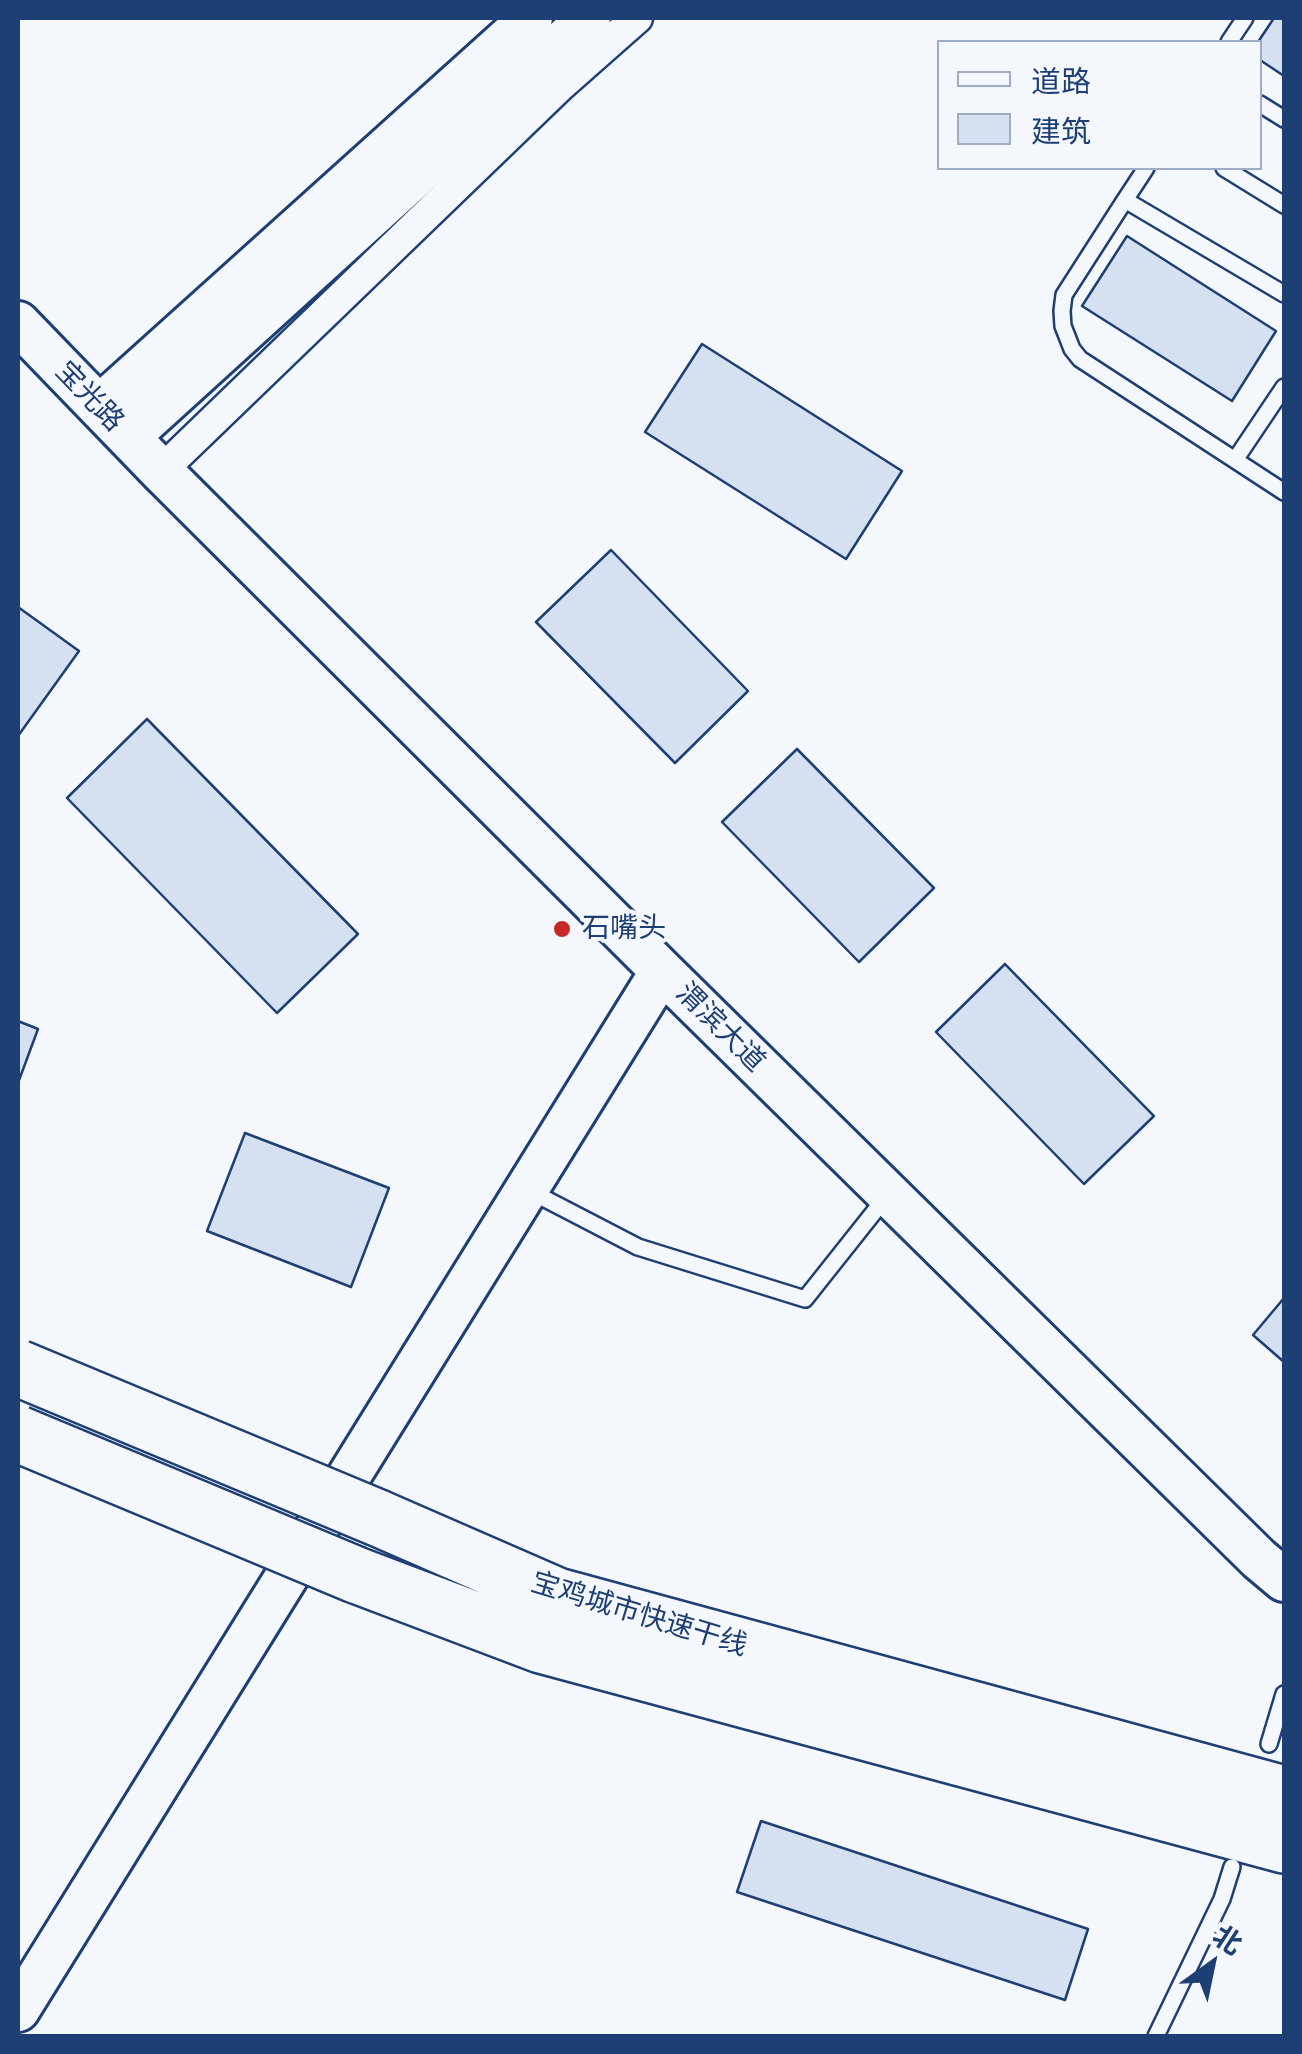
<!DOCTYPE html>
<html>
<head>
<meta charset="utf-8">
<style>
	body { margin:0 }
	#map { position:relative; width:1302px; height:2054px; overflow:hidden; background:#f4f7fb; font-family:Manrope,"Noto Sans SC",sans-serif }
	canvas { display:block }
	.frame { position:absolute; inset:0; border:20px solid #1d3f73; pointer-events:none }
	.legend { position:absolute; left:937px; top:40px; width:325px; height:130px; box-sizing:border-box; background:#f4f7fb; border:2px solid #9eadc5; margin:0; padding:12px 18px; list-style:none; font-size:30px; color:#1d3f73 }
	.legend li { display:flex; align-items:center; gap:20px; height:50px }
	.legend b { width:50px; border:2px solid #9eadc5 }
	.north { position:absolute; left:1162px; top:1914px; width:100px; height:100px; -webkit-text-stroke:8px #f4f7fb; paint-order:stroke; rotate:33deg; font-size:28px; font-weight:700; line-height:40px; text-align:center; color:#1d3f73 }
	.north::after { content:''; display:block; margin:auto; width:35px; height:45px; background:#1d3f73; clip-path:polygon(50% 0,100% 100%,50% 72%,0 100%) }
</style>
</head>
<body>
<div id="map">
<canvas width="1302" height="2054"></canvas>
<div class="frame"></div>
<ul class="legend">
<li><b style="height:12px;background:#f4f7fb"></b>道路</li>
<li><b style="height:28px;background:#d5e0f0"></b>建筑</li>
</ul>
<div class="north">北</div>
</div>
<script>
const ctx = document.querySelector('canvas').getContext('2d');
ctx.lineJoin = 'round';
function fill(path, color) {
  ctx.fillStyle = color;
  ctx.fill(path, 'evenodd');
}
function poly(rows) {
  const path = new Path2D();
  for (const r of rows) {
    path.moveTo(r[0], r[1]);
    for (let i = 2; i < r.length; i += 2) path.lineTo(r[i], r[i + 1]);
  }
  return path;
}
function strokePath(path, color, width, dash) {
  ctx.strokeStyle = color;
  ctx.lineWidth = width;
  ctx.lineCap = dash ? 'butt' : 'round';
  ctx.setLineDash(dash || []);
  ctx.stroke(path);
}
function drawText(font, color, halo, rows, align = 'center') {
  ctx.font = font + ' Manrope,"Noto Sans SC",sans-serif';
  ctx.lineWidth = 8;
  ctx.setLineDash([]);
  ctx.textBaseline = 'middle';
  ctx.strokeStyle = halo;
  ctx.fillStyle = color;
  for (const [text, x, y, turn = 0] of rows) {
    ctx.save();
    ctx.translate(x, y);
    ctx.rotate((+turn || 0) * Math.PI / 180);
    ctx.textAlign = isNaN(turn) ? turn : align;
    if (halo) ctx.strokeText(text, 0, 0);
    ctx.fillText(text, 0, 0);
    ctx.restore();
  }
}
const building = poly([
	[1274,18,1284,18,1284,76,1260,60,1258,42,1274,18],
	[1127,236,1276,331,1232,401,1082,306,1127,236],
	[702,344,902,471,846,559,645,432,702,344],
	[611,550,748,691,675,763,536,622,611,550],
	[18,607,79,651,18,736,18,607],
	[147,719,358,934,277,1013,67,798,147,719],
	[797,749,934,888,859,962,722,822,797,749],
	[1005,964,1154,1116,1084,1184,936,1032,1005,964],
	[18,1021,38,1029,18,1083,18,1021],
	[245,1133,389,1188,351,1287,207,1231,245,1133],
	[1284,1298,1284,1362,1253,1335,1284,1298],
	[761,1821,1088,1929,1065,2000,737,1892,761,1821]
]);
fill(building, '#d5e0f0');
strokePath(building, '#1d3f73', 2.5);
const lane = poly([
	[1229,42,1245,18],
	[1260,104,1284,119],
	[1146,168,1125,200,1284,294],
	[1224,168,1284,205],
	[1125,200,1064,295,1062,311,1063,326,1072,349,1080,359,1284,492],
	[1235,460,1284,387],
	[530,1191,638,1247,805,1299,886,1197],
	[1269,1744,1284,1694],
	[1156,2036,1222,1899,1232,1867]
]);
const street = poly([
	[161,471,560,86,637,18]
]);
const secondary = poly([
	[18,323,161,471,662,971,1259,1559,1284,1580],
	[99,407,531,18],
	[128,437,589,18],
	[18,2010,662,971]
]);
const highway = poly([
	[378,1518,557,1596,1284,1794],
	[356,1575,541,1645,1284,1845]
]);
strokePath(lane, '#1d3f73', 20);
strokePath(street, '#1d3f73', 35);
strokePath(secondary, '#1d3f73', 48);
strokePath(highway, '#1d3f73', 60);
strokePath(lane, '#f4f7fb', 15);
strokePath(street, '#f4f7fb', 30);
strokePath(secondary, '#f4f7fb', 42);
strokePath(highway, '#f4f7fb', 55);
const highwayBridge = poly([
	[18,1368,378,1518],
	[18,1434,356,1575]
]);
strokePath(highwayBridge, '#1d3f73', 60, []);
strokePath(highwayBridge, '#f4f7fb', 55);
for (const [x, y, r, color] of [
	[562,929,10,"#c62828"]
]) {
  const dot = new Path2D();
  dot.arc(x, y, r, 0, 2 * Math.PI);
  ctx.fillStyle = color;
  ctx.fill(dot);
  strokePath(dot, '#f4f7fb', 4);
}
drawText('28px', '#1d3f73', '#f4f7fb', [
	["宝光路",89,397,46],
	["渭滨大道",720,1028,45],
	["宝鸡城市快速干线",639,1615,17]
]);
drawText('28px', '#1d3f73', '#f4f7fb', [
	["石嘴头",582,929]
], 'left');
</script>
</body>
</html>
